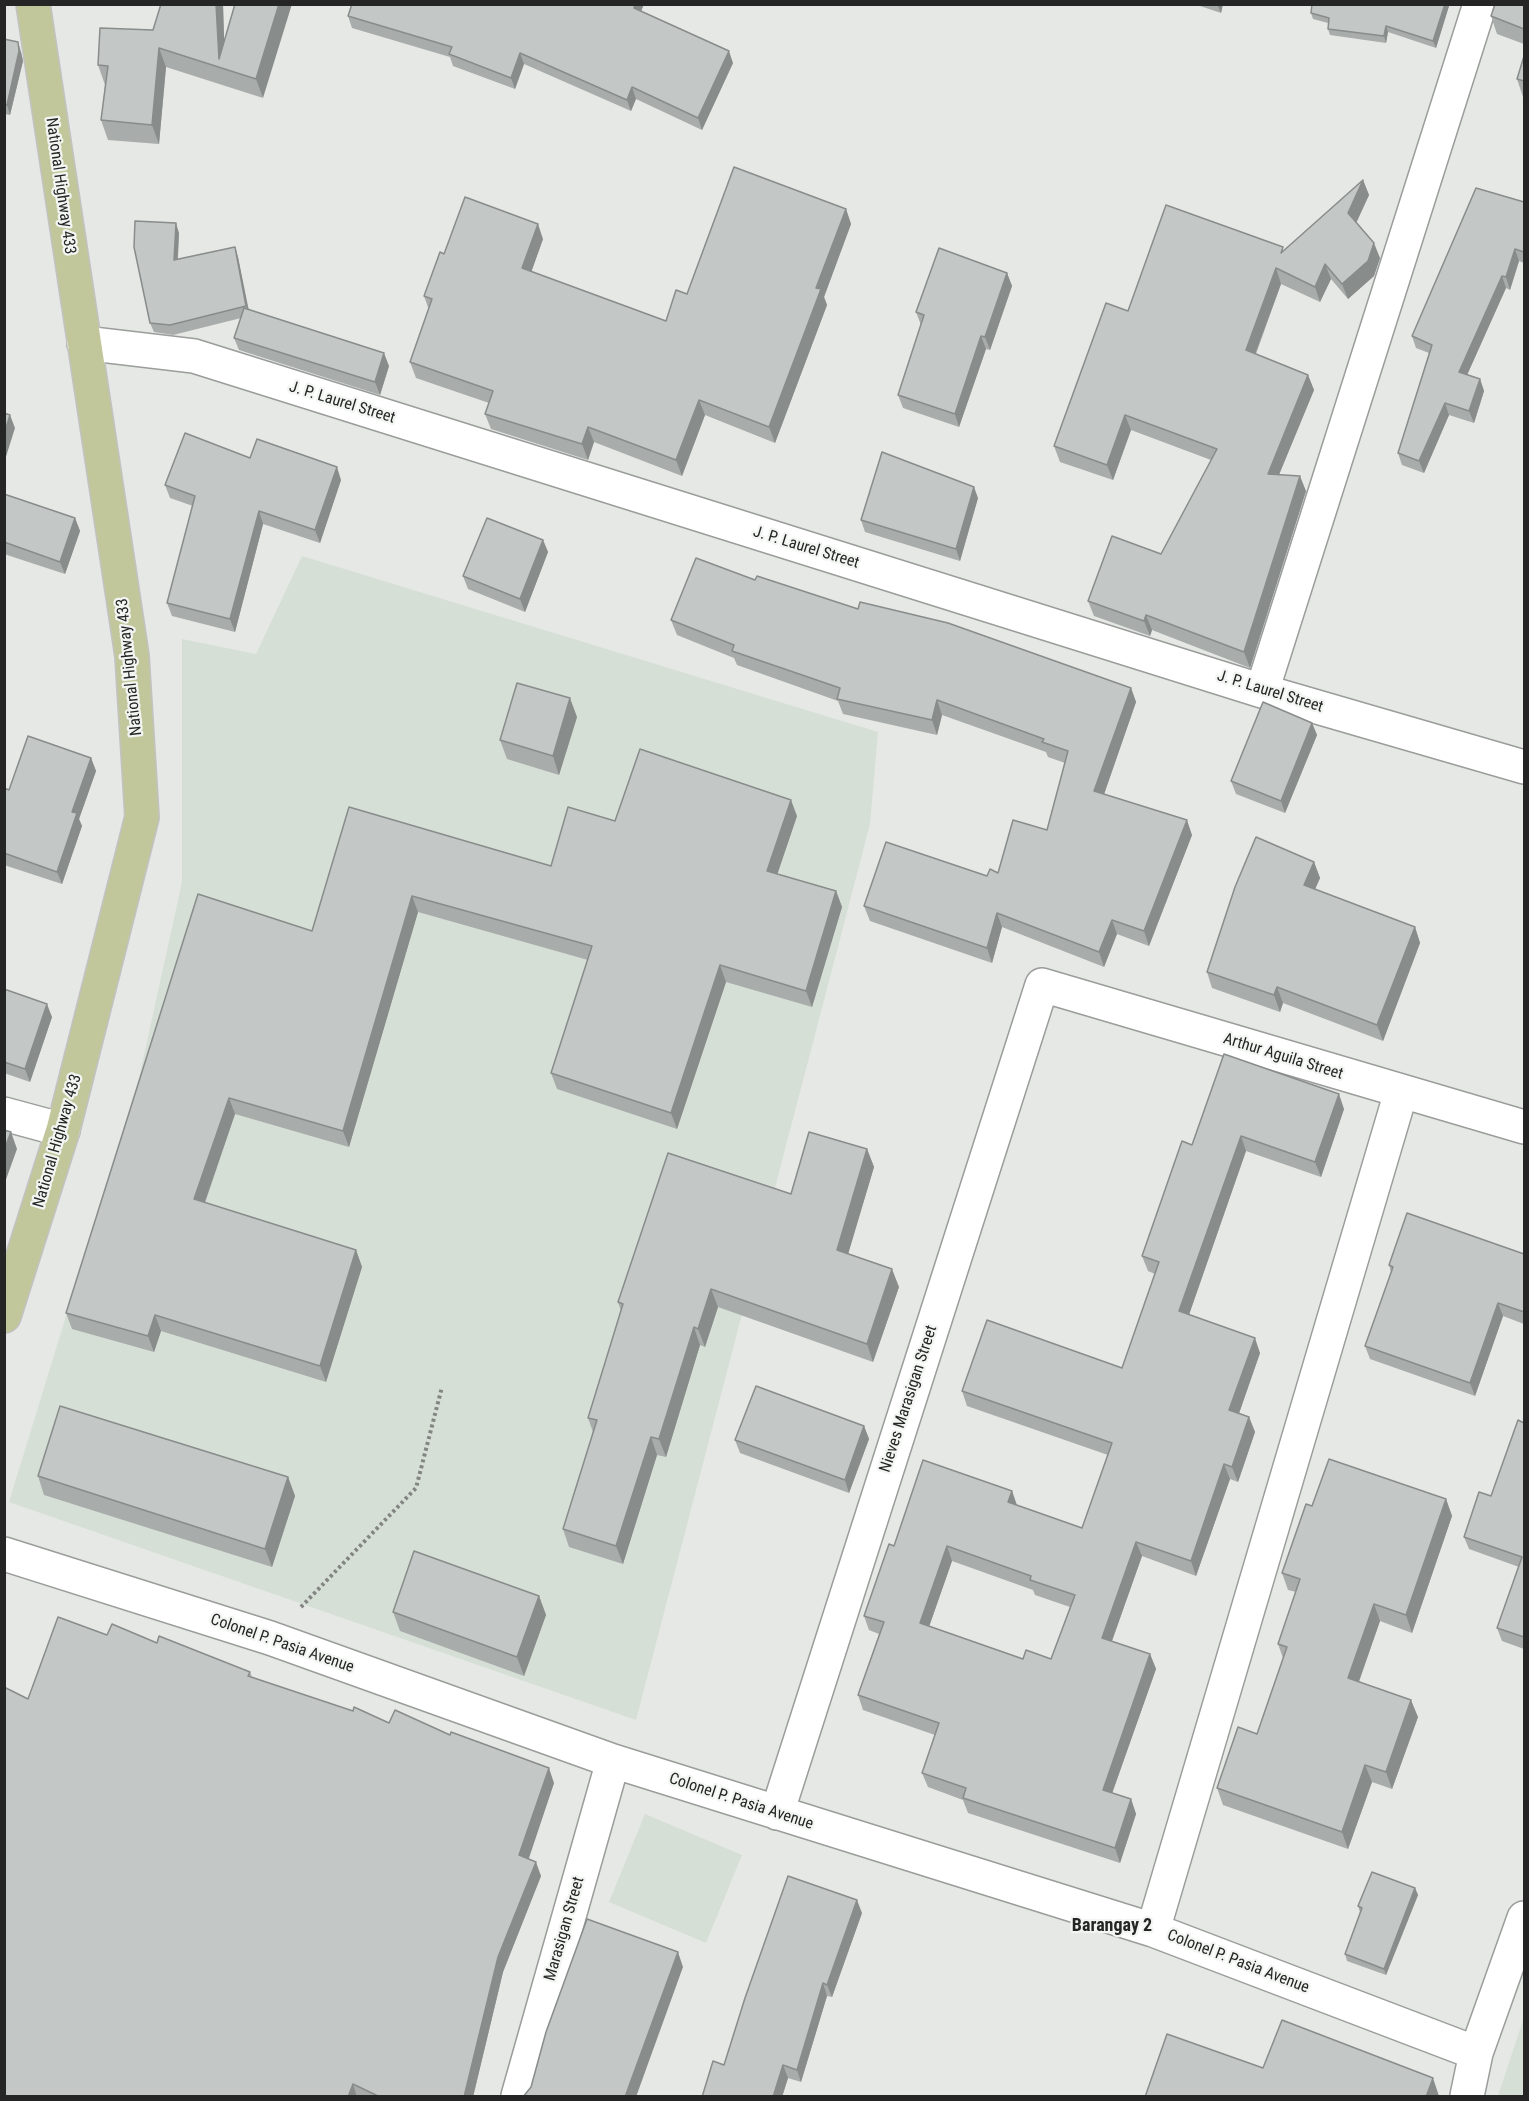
<!DOCTYPE html>
<style>
body{margin:0}
#map{position:relative;width:1529px;height:2101px;overflow:hidden;background:#e5e8e5;font-family:"Roboto Condensed",sans-serif}
canvas{display:block}
.frame{position:absolute;inset:0;border:6px solid #242524;pointer-events:none}
</style>
<div id="map">
<canvas width="1529" height="2101"></canvas>
<div class="frame"></div>
</div>
<script>
const ctx = document.querySelector('canvas').getContext('2d');
ctx.lineJoin = 'round';
function fillPath(path, color) {
  ctx.fillStyle = color;
  ctx.fill(path, 'evenodd');
}
function shape(rows) {
  const path = new Path2D();
  for (const r of rows) {
    path.moveTo(r[0], r[1]);
    for (let i = 2; i < r.length; i += 2) path.lineTo(r[i], r[i + 1]);
  }
  return path;
}
function stroke(path, color, width, dash) {
  ctx.strokeStyle = color;
  ctx.lineWidth = width;
  ctx.lineCap = dash ? 'butt' : 'round';
  ctx.setLineDash(dash || []);
  ctx.stroke(path);
}
function drawText(font, color, halo, rows, align = 'center') {
  ctx.font = font + ' "Roboto Condensed",sans-serif';
  ctx.lineWidth = 4.5;
  ctx.setLineDash([]);
  ctx.textBaseline = 'middle';
  ctx.strokeStyle = halo;
  ctx.fillStyle = color;
  for (const [text, x, y, turn = 0] of rows) {
    ctx.save();
    ctx.translate(x, y);
    ctx.rotate((+turn || 0) * Math.PI / 180);
    ctx.textAlign = isNaN(turn) ? turn : align;
    if (halo) ctx.strokeText(text, 0, 0);
    ctx.fillText(text, 0, 0);
    ctx.restore();
  }
}
fillPath(shape([
 [302,556,878,732,870,824,636,1720,9,1502,139,1078,182,882,182,639,256,654],
 [645,1814,742,1855,706,1943,609,1902],
 [1524,2017,1524,2096,1498,2096]
]), '#d6dfd6');
const minor = shape([
 [84,343,194,356,1262,691,1524,767],
 [1262,691,1480,4],
 [4,1114,63,1130],
 [4,1554,270,1638,613,1761,1153,1930,1476,2053],
 [777,1813,1042,985,1524,1127],
 [1153,1930,1401,1092],
 [518,2096,613,1761],
 [1467,2096,1476,2053,1524,1918]
]);
const primary = shape([
 [4,1316,63,1130,142,817,132,656,33,4]
]);
stroke(minor, '#9a9d9a', 36);
stroke(primary, '#c2c2c2', 36);
stroke(shape([
 [301,1607,416,1488,442,1387]
]), '#838583', 4, [3, 3]);
stroke(minor, '#fff', 33);
stroke(primary, '#c2c79b', 33);
fillPath(shape([
 [161,4,223,4,224,41,236,4,263,98,166,67,159,144,108,140,101,120,105,85,98,65,153,30],
 [352,4,644,4,641,11,733,63,702,130,636,99,631,111,524,64,515,89,453,66,450,57,352,28,348,16],
 [1194,4,1223,4,1221,13],
 [1524,4,1524,44,1497,34,1491,16],
 [1449,6,1436,48,1388,32,1386,43,1330,35,1328,29,1328,23,1313,19,1311,13],
 [4,39,21,52,23,61,10,115,4,114],
 [1524,56,1524,97,1523,97,1517,79],
 [1363,180,1369,195,1356,222,1380,258,1374,276,1348,299,1331,279,1320,302,1281,284,1256,354,1308,375,1314,390,1279,475,1306,491,1250,668,1152,630,1150,636,1094,616,1088,601,1161,554,1211,460,1131,430,1113,480,1060,462,1054,446,1128,311,1284,250],
 [1524,202,1524,263,1519,261,1510,290,1506,288,1467,375,1480,379,1484,391,1474,423,1449,415,1424,473,1402,465,1398,453,1429,353,1416,348,1412,336],
 [846,209,851,224,824,297,827,305,775,443,705,415,682,476,594,442,588,460,491,429,485,414,489,403,416,378,410,362,429,310,424,296,444,254,543,239,531,272,666,321,687,294],
 [179,233,178,259,235,247,238,257,248,310,389,366,380,395,239,350,234,338,241,318,173,335,154,332,150,323],
 [1007,273,1012,286,990,350,986,349,959,427,903,408,898,395,921,325,916,312],
 [250,458,341,480,320,543,263,524,235,632,172,616,167,603,193,506,170,498,165,485],
 [4,494,75,518,80,531,65,574,4,554],
 [978,498,960,561,865,532,861,520],
 [543,540,548,552,525,612,468,589,463,576],
 [755,580,1131,688,1136,702,1104,794,1192,835,1149,946,1117,934,1104,967,1002,927,992,963,870,921,864,906,998,873,1047,830,1065,763,1048,757,1046,752,942,715,937,735,843,714,838,701,737,665,734,658,677,635,671,620],
 [577,717,559,775,507,759,500,740],
 [1312,723,1317,735,1285,813,1236,794,1231,781],
 [91,758,96,771,79,819,82,826,62,884,4,865,4,788,9,790],
 [349,807,551,866,615,821,797,816,777,874,836,891,842,907,812,1007,726,982,677,1129,557,1089,551,1073,588,960,418,912,349,1147,235,1114,205,1203,356,1250,362,1267,326,1382,161,1331,154,1352,72,1329,66,1313,312,931],
 [1314,862,1320,878,1315,889,1415,927,1420,943,1383,1041,1283,1003,1280,1012,1212,988,1207,972],
 [4,989,52,1017,30,1082,4,1073],
 [1344,1109,1321,1177,1246,1151,1189,1315,1260,1353,1239,1413,1249,1417,1255,1432,1238,1482,1230,1479,1196,1576,1142,1556,1112,1641,1150,1654,1156,1669,1112,1793,1131,1799,1136,1814,1120,1863,968,1813,963,1800,928,1787,922,1773,935,1735,863,1710,858,1695,879,1634,869,1630,864,1616,894,1546,1012,1491,1017,1505,1082,1528,1108,1455,967,1406,962,1391,1122,1368,1155,1274,1148,1271,1142,1256,1192,1145],
 [952,1561,1033,1590,1035,1595,1070,1607,1051,1659,1023,1659,929,1627],
 [867,1149,874,1167,848,1253,899,1287,873,1362,718,1307,705,1347,700,1345,666,1457,657,1455,623,1564,569,1547,563,1529,593,1432,588,1418,621,1311,618,1302,791,1194],
 [1524,1254,1524,1324,1503,1316,1475,1396,1370,1359,1365,1346,1391,1272,1389,1265],
 [1524,1423,1524,1649,1502,1641,1497,1628,1519,1567,1469,1549,1464,1537,1491,1496],
 [864,1426,869,1439,849,1493,740,1453,735,1440],
 [38,1476,288,1477,295,1496,272,1567,44,1495],
 [1446,1499,1452,1516,1412,1633,1380,1621,1359,1682,1418,1717,1392,1789,1372,1782,1348,1849,1223,1805,1217,1788,1257,1734,1283,1658,1278,1644,1296,1592,1288,1590,1282,1573],
 [539,1596,546,1615,524,1676,400,1631,393,1612],
 [107,1635,157,1643,250,1672,252,1677,389,1723,554,1783,528,1859,541,1876,503,1972,473,2097,4,2097,28,1699],
 [1415,1888,1418,1895,1386,1975,1347,1961,1345,1954,1360,1912,1358,1906],
 [862,1913,832,1997,827,1996,801,2082,788,2078,782,2097,702,2097,724,2065]
]), '#a8acab');
fillPath(shape([
 [216,4,223,4,225,69,219,59],
 [279,4,292,4,263,98,256,79],
 [635,4,644,4,638,19,634,8],
 [1217,4,1223,4,1221,13],
 [1445,4,1448,4,1449,6,1436,48,1433,41],
 [1386,26,1388,32,1386,43,1384,36],
 [18,42,21,52,23,61,10,115,7,105],
 [159,48,166,67,159,144,152,125],
 [729,51,733,63,702,130,698,118],
 [520,53,524,64,515,89,511,78],
 [632,87,636,99,631,111,627,100],
 [1363,180,1369,195,1354,228,1348,213],
 [846,209,851,224,824,297,827,305,775,443,769,427,816,288],
 [176,223,179,233,177,269,174,260],
 [538,224,543,239,527,284,522,268],
 [1374,243,1380,258,1374,276,1348,299,1342,284],
 [235,247,238,257,250,316,246,306],
 [1515,249,1519,261,1510,290,1506,277],
 [1325,264,1331,279,1320,302,1315,287],
 [1276,268,1281,284,1251,365,1246,350],
 [1007,273,1012,286,990,350,985,337],
 [1502,276,1506,288,1463,384,1459,372],
 [981,336,986,349,959,427,955,414],
 [384,353,389,366,380,395,375,382],
 [1308,375,1314,390,1273,489,1268,474],
 [1480,379,1484,391,1474,423,1469,411],
 [699,400,705,415,682,476,676,460],
 [1445,403,1449,415,1424,473,1419,461],
 [10,415,15,428,4,463,4,434],
 [1125,415,1131,430,1113,480,1107,465],
 [588,427,594,442,588,460,582,444],
 [337,467,341,480,320,543,315,530],
 [1300,476,1306,491,1250,668,1244,652],
 [974,487,978,498,960,561,956,549],
 [259,511,263,524,235,632,230,619],
 [75,518,80,531,65,574,60,562],
 [543,540,548,552,525,612,520,599],
 [1146,615,1152,630,1150,636,1144,621],
 [1131,688,1136,702,1100,806,1094,791],
 [570,698,577,717,559,775,553,756],
 [937,700,942,715,937,735,932,720],
 [1312,723,1317,735,1285,813,1281,801],
 [91,758,96,771,79,819,82,826,62,884,57,872,72,812],
 [791,800,797,816,773,887,767,871],
 [1187,820,1192,835,1149,946,1144,931],
 [1314,862,1320,878,1310,901,1304,885],
 [836,891,842,907,812,1007,806,991],
 [412,896,418,912,349,1147,343,1131],
 [997,913,1002,927,992,963,987,948],
 [1112,920,1117,934,1104,967,1099,952],
 [1415,927,1420,943,1383,1041,1377,1025],
 [720,965,726,982,677,1129,671,1113],
 [1277,987,1283,1003,1280,1012,1274,995],
 [47,1004,52,1017,30,1082,25,1069],
 [1339,1094,1344,1109,1321,1177,1315,1162],
 [229,1098,235,1114,200,1216,194,1199],
 [11,1132,17,1149,4,1185,4,1150],
 [1241,1136,1246,1151,1185,1326,1179,1311],
 [867,1149,874,1167,844,1268,837,1250],
 [356,1250,362,1267,326,1382,320,1366],
 [892,1269,899,1287,873,1362,867,1344],
 [711,1289,718,1307,705,1347,698,1329],
 [1498,1303,1503,1316,1475,1396,1470,1383],
 [155,1315,161,1331,154,1352,148,1336],
 [694,1327,700,1345,666,1457,659,1439],
 [1255,1338,1260,1353,1235,1425,1229,1410],
 [1249,1417,1255,1432,1238,1482,1232,1467],
 [864,1426,869,1439,849,1493,845,1480],
 [651,1437,657,1455,623,1564,616,1546],
 [1224,1464,1230,1479,1196,1576,1191,1561],
 [288,1477,295,1496,272,1567,265,1549],
 [1012,1491,1017,1506,1008,1502],
 [1446,1499,1452,1516,1412,1633,1406,1615],
 [1136,1542,1142,1556,1108,1652,1102,1638],
 [947,1546,952,1561,925,1638,920,1623],
 [539,1596,546,1615,524,1676,517,1657],
 [1374,1604,1380,1621,1354,1695,1348,1678],
 [1150,1654,1156,1669,1108,1805,1103,1790],
 [1411,1700,1418,1717,1392,1789,1386,1772],
 [1365,1765,1372,1782,1348,1849,1342,1832],
 [549,1768,554,1783,525,1870,519,1855],
 [1131,1799,1136,1814,1120,1863,1115,1848],
 [536,1862,541,1876,503,1972,473,2097,464,2097,498,1957],
 [1415,1888,1418,1895,1386,1975,1384,1969],
 [857,1900,862,1913,832,1997,827,1985],
 [678,1952,683,1967,636,2097,625,2097],
 [823,1983,827,1996,801,2082,797,2070],
 [783,2065,788,2078,782,2097,773,2097],
 [1433,2078,1439,2096,1426,2097],
 [353,2084,357,2097,348,2097]
]), '#888c8b');
const building = shape([
 [161,4,216,4,219,59,235,4,279,4,256,79,159,48,152,125,101,120,108,66,98,65,100,28,153,30,161,4],
 [352,4,635,4,634,8,729,51,698,118,632,87,627,100,520,53,511,78,449,54,452,47,348,16,352,4],
 [1312,4,1445,4,1433,41,1386,26,1384,36,1328,29,1329,18,1311,13,1312,4],
 [1495,4,1524,4,1524,29,1491,16,1495,4],
 [4,39,18,42,19,51,7,105,4,104,4,39],
 [1524,56,1524,81,1517,79,1524,56],
 [734,167,846,209,816,288,821,289,769,427,699,400,676,460,588,427,582,444,485,414,493,391,410,362,432,299,424,296,440,252,444,254,465,197,538,224,522,268,666,321,676,290,687,294,734,167],
 [1363,180,1348,213,1374,243,1368,261,1342,284,1325,264,1315,287,1276,268,1246,350,1308,375,1268,474,1300,476,1244,652,1146,615,1144,621,1088,601,1112,536,1161,554,1217,449,1125,415,1107,465,1054,446,1106,303,1128,311,1166,205,1283,247,1281,253,1363,180],
 [1476,188,1524,202,1524,252,1515,249,1506,277,1502,276,1459,372,1480,379,1469,411,1445,403,1419,461,1398,453,1432,345,1412,336,1476,188],
 [135,221,176,223,174,260,235,247,246,306,170,325,150,323,134,247,135,221],
 [939,248,1007,273,985,337,981,336,955,414,898,395,924,315,916,312,939,248],
 [244,308,384,353,375,382,234,338,244,308],
 [4,413,10,415,4,434,4,413],
 [185,433,250,458,257,439,337,467,315,530,259,511,230,619,167,603,195,496,165,485,185,433],
 [882,452,974,487,956,549,861,520,882,452],
 [4,494,75,518,60,562,4,542,4,494],
 [487,518,543,540,520,599,463,576,487,518],
 [696,558,755,580,757,576,858,609,860,602,948,623,1131,688,1094,791,1187,820,1144,931,1112,920,1099,952,997,913,987,948,864,906,886,842,987,876,990,869,998,873,1013,820,1047,830,1068,751,1042,742,1044,739,937,700,932,720,837,699,840,688,732,651,734,645,671,620,696,558],
 [517,683,570,698,553,756,500,740,517,683],
 [1263,702,1312,723,1281,801,1231,781,1263,702],
 [28,736,91,758,72,812,77,813,57,872,4,853,4,788,9,790,28,736],
 [640,749,791,800,767,871,836,891,806,991,720,965,671,1113,551,1073,592,946,412,896,343,1131,229,1098,194,1199,356,1250,320,1366,155,1315,148,1336,66,1313,198,894,312,931,349,807,551,866,568,807,615,821,640,749],
 [1256,837,1314,862,1304,885,1415,927,1377,1025,1277,987,1274,995,1207,972,1235,887,1256,837],
 [4,989,47,1004,25,1069,4,1062,4,989],
 [1224,1054,1339,1094,1315,1162,1241,1136,1179,1311,1255,1338,1229,1410,1249,1417,1232,1467,1224,1464,1191,1561,1136,1542,1102,1638,1150,1654,1103,1790,1131,1799,1115,1848,963,1798,966,1788,922,1773,939,1723,858,1695,884,1622,864,1616,889,1544,894,1546,923,1460,1012,1491,1008,1502,1082,1528,1112,1443,962,1391,987,1320,1122,1368,1159,1262,1142,1256,1182,1141,1192,1145,1224,1054],
 [947,1546,1031,1576,1030,1580,1075,1595,1051,1659,1026,1650,1023,1659,920,1623,947,1546],
 [4,1130,11,1132,4,1150,4,1130],
 [809,1132,867,1149,837,1250,892,1269,867,1344,711,1289,698,1329,694,1327,659,1439,651,1437,616,1546,563,1529,597,1420,588,1418,623,1304,618,1302,668,1153,791,1194,809,1132],
 [1407,1213,1524,1254,1524,1312,1498,1303,1470,1383,1365,1346,1393,1267,1389,1265,1407,1213],
 [756,1386,864,1426,845,1480,735,1440,756,1386],
 [60,1406,288,1477,265,1549,38,1476,60,1406],
 [1518,1420,1524,1423,1524,1637,1497,1628,1522,1557,1464,1537,1479,1492,1491,1496,1518,1420],
 [1329,1459,1446,1499,1406,1615,1374,1604,1348,1678,1411,1700,1386,1772,1365,1765,1342,1832,1217,1788,1238,1727,1257,1734,1287,1647,1278,1644,1300,1579,1282,1573,1306,1504,1312,1506,1329,1459],
 [414,1551,539,1596,517,1657,393,1612,414,1551],
 [58,1617,107,1635,112,1624,157,1643,159,1636,250,1672,248,1676,353,1711,354,1707,389,1723,395,1710,450,1735,451,1732,549,1768,519,1855,536,1862,498,1957,464,2097,380,2097,353,2084,348,2097,4,2097,4,1687,28,1699,58,1617],
 [1372,1872,1415,1888,1384,1969,1345,1954,1362,1908,1358,1906,1372,1872],
 [788,1876,857,1900,827,1985,823,1983,797,2070,783,2065,773,2097,702,2097,713,2061,724,2065,745,1998,788,1876],
 [587,1919,678,1952,625,2097,523,2097,531,2087,546,2032,587,1919],
 [1282,2020,1433,2078,1426,2097,1145,2097,1167,2034,1263,2068,1282,2020]
]);
fillPath(building, '#c3c8c7');
stroke(building, '#888c8b', 1.5);
drawText('16px', '#242524', '#f2f5f2', [
 ["National Highway 433",60,186,82],
 ["J. P. Laurel Street",342,403,17],
 ["J. P. Laurel Street",806,548,17],
 ["National Highway 433",130,667,-96],
 ["J. P. Laurel Street",1270,692,17],
 ["Arthur Aguila Street",1283,1057,17],
 ["National Highway 433",58,1141,-74],
 ["Nieves Marasigan Street",909,1399,-72],
 ["Colonel P. Pasia Avenue",282,1644,19],
 ["Colonel P. Pasia Avenue",741,1802,18],
 ["Marasigan Street",565,1929,-74],
 ["Colonel P. Pasia Avenue",1238,1962,21]
]);
drawText('bold 18px', '#242524', '#f2f5f2', [
 ["Barangay 2",1112,1926]
]);
</script>
